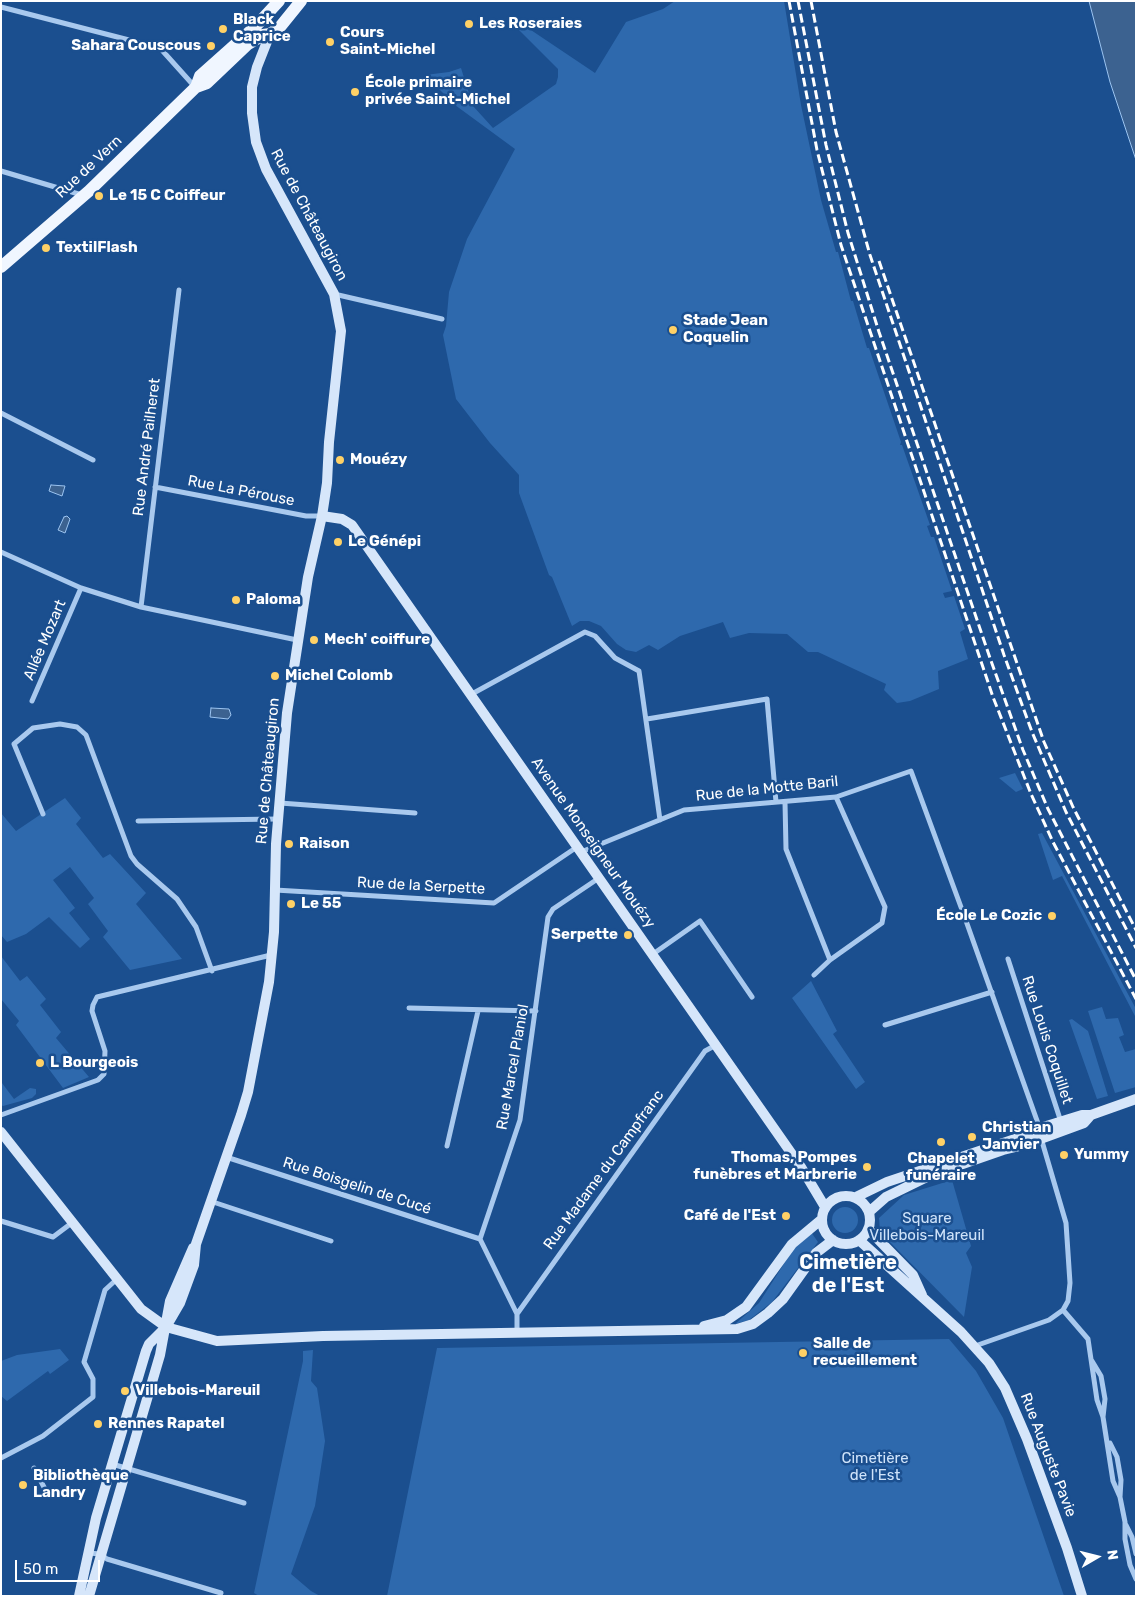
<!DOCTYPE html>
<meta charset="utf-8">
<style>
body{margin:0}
#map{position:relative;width:1137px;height:1597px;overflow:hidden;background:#1b4f8f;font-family:Rubik,sans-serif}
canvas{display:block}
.frame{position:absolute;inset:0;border:2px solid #fff;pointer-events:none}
.north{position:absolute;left:1072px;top:1532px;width:50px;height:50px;-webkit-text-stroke:4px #1b4f8f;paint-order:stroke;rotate:82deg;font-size:14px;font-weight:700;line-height:20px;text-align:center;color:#fff}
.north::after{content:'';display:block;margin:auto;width:18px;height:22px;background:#fff;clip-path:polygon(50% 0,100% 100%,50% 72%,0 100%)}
.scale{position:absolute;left:15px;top:1560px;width:85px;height:22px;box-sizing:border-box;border:2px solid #fff;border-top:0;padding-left:6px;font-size:15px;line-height:18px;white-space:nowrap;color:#fff;-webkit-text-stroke:4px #1b4f8f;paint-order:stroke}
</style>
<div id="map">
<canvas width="1137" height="1597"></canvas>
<div class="frame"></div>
<div class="north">N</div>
<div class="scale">50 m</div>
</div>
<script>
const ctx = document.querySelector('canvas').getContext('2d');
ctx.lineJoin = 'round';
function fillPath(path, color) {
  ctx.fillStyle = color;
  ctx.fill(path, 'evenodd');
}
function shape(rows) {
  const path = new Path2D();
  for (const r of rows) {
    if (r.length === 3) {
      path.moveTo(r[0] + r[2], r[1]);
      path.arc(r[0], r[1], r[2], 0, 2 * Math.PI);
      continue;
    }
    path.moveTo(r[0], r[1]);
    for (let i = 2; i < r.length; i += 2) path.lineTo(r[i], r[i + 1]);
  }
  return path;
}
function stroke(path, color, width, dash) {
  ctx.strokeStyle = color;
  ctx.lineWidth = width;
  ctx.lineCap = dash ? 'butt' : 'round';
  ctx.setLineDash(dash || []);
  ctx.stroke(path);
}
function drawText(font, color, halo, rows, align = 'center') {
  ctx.font = font + ' Rubik,sans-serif';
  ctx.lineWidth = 5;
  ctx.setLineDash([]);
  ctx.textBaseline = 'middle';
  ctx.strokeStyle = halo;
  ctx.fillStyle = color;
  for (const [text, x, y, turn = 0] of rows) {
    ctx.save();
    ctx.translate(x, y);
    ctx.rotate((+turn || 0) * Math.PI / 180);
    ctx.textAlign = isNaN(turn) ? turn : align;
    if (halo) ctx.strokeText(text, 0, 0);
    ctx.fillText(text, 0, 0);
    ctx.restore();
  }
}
fillPath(shape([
 [675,1,784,1,801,105,821,200,836,252,838,252,851,301,853,301,867,348,869,348,901,442,900,445,902,445,930,525,927,526,931,537,934,537,952,591,943,593,945,598,954,596,965,629,960,632,968,659,938,671,939,689,910,701,897,703,884,690,886,684,818,652,808,652,787,634,749,633,730,638,723,622,680,636,658,650,649,645,636,652,626,650,617,644,601,626,589,621,580,621,572,626,552,577,549,575,519,493,519,475,490,443,456,399,443,335,446,326,449,292,467,239,515,149,455,105,425,75,449,72,461,68,473,106,493,128,556,84,558,77,558,69,510,21,513,18,595,73,626,22,663,9],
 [1015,773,1023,789,1016,792,999,778],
 [65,798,81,818,76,824,103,858,110,854,146,893,136,904,182,959,130,970,103,937,108,931,88,904,94,898,70,867,53,880,75,908,69,913,90,939,80,948,49,917,26,934,7,942,1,935,1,813,16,831],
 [1042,833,1136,1009,1136,1018,1062,876,1053,880,1038,834],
 [1,956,20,981,27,976,46,999,40,1005,61,1032,56,1038,89,1077,63,1088,16,1025,19,1021,1,999],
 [811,981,837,1031,833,1034,865,1082,856,1089,792,998],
 [1102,1007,1106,1019,1118,1018,1124,1035,1119,1037,1125,1052,1136,1049,1136,1087,1115,1093,1088,1011],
 [1072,1019,1088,1031,1108,1096,1097,1099,1069,1020],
 [2,1083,14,1099,30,1088,36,1089,36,1094,32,1098,3,1106,1,1105],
 [952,1180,971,1246,966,1253,972,1267,964,1317,880,1232,879,1218,904,1195],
 [845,1220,13],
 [811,1232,818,1242,772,1302,749,1320,735,1324,759,1303,794,1248],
 [949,1339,976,1371,1003,1418,1064,1596,387,1596,437,1348],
 [60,1349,69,1360,50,1374,48,1371,7,1401,1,1396,1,1361,17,1355],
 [313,1350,311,1381,317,1388,325,1441,315,1506,291,1574,311,1591,320,1596,259,1596,254,1593,303,1361,303,1351]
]), '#2e69ad');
const water = shape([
 [1089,1,1136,1,1136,160,1110,82,1089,1],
 [51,485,65,486,62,496,49,491,51,485],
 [64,517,67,516,70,519,65,533,58,530,64,517],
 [211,708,229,709,231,715,228,719,210,717,211,708]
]);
fillPath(water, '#3c6290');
stroke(water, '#9cc4f0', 1);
stroke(shape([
 [1,7,160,48,195,87],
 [1,171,82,195],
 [334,294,442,319],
 [1,413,93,460],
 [155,487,306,516,321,516],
 [1,552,81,588,141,607,297,640],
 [141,607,179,290],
 [470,695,585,632,595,636,615,658,639,671,660,820],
 [32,701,81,588],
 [647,719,767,699,776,802],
 [785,802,786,849,830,960],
 [280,803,415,813],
 [43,814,14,744,33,728,60,724,77,727,86,735,131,856,137,864,177,899,196,927,212,971],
 [138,821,278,819],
 [581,852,684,810,836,797,911,771,965,918,1040,1129],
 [275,890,494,903,577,847],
 [653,954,700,921,752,997],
 [1008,959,1061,1122],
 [814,975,830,960,882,923,885,907,836,797],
 [409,1008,536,1011],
 [885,1025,992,992],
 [1,1115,98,1080,104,1074,105,1051,92,1011,93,1005,97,997,271,955],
 [447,1146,478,1011],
 [226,1157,480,1239],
 [210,1201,331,1241],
 [1,1221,53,1237,73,1222],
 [1063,1310,1088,1339,1097,1400,1103,1417,1113,1481,1120,1497,1125,1522,1125,1539,1130,1565,1136,1579],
 [517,1314,705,1051,716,1045],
 [517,1332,517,1314,480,1239,520,1120,548,917,553,909,599,878],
 [975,1346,1049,1320,1063,1310,1068,1301,1070,1283,1066,1223,1041,1138],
 [1092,1361,1101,1376,1105,1399,1103,1417],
 [1110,1443,1117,1457,1121,1480,1120,1497],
 [1,1458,43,1436,93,1397,93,1379,84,1362,105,1290,117,1279],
 [112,1464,244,1503],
 [34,1468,46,1491,53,1490],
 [1126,1525,1132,1537,1136,1554],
 [89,1553,100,1554,107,1559,221,1593]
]), '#a9c9ee', 5);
stroke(shape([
 [322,516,342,519,352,525,801,1167,825,1207],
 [1,1132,141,1309,166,1327,217,1341,323,1336,737,1329,753,1324,768,1313,783,1299,816,1253,833,1240],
 [846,1220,24],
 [856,1197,887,1182,1021,1137,1040,1128,1082,1115,1091,1115,1136,1099],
 [869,1212,886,1197,931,1175,1003,1150,1024,1145,1084,1123,1091,1115],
 [868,1229,913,1275,922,1295],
 [859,1240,961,1332,989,1363,1005,1388,1027,1439,1067,1548,1082,1596],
 [704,1326,727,1320,746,1307,792,1244,822,1219],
 [79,1596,96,1518,146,1351,149,1344,166,1327,180,1303,194,1265,196,1244,241,1115,248,1092,269,982,274,932,276,844,287,713,308,577,322,516,327,483,329,442,341,331,334,294,266,169,256,142,252,113,252,87,257,67,270,34],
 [89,1596,160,1355,170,1301,193,1248]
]), '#d6e6fa', 10);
stroke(shape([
 [196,87,200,76,255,27,279,1],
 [1,267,89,191,196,87,207,83,248,44,263,35,270,34,280,27,301,1]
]), '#f0f6ff', 12);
stroke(shape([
 [789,1,817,150,841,245,993,697,1031,794,1053,842,1136,999],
 [798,1,826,145,848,233,879,332,990,658,1023,750,1048,809,1136,980],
 [811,1,836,132,870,255,1004,655,1032,732,1066,812,1136,948],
 [879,261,1044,742,1073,807,1136,930]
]), '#fff', 3, [9, 4]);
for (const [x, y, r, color] of [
 [469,24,5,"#ffd166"],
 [223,29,5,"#ffd166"],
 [330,42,5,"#ffd166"],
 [211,46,5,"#ffd166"],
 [355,92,5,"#ffd166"],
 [99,196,5,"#ffd166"],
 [46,248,5,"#ffd166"],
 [673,330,5,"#ffd166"],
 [340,460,5,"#ffd166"],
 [338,542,5,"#ffd166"],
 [236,600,5,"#ffd166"],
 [314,640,5,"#ffd166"],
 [275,676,5,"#ffd166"],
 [289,844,5,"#ffd166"],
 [291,904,5,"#ffd166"],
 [1052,916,5,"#ffd166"],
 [628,935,5,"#ffd166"],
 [40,1063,5,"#ffd166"],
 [972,1137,5,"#ffd166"],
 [941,1142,5,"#ffd166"],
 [1064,1155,5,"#ffd166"],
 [867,1167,5,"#ffd166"],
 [786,1216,5,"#ffd166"],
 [803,1353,5,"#ffd166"],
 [125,1391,5,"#ffd166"],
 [98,1424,5,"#ffd166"],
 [23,1485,5,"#ffd166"]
]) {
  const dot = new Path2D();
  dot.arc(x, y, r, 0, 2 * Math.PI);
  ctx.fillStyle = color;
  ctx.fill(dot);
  stroke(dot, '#1b4f8f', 2);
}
drawText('bold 15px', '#fff', '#1b4f8f', [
 ["Black",233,20],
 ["Caprice",233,37],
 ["Les Roseraies",479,24],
 ["Cours",340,33],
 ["Saint-Michel",340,50],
 ["Sahara Couscous",201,46,"right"],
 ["École primaire",365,83],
 ["privée Saint-Michel",365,100],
 ["Le 15 C Coiffeur",109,196],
 ["TextilFlash",56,248],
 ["Stade Jean",683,321],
 ["Coquelin",683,338],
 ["Mouézy",350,460],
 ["Le Génépi",348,542],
 ["Paloma",246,600],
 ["Mech' coiffure",324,640],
 ["Michel Colomb",285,676],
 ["Raison",299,844],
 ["Le 55",301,904],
 ["École Le Cozic",1042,916,"right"],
 ["Serpette",618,935,"right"],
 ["L Bourgeois",50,1063],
 ["Christian",982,1128],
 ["Janvier",982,1145],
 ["Yummy",1074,1155],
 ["Thomas, Pompes",857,1158,"right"],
 ["funèbres et Marbrerie",857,1175,"right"],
 ["Chapelet",941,1159,"center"],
 ["funéraire",941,1176,"center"],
 ["Café de l'Est",776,1216,"right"],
 ["Salle de",813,1344],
 ["recueillement",813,1361],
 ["Villebois-Mareuil",135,1391],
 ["Rennes Rapatel",108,1424],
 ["Bibliothèque",33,1476],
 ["Landry",33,1493]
], 'left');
drawText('15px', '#fff', '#1b4f8f', [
 ["Rue de Vern",89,167,-43],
 ["Rue de Châteaugiron",309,215,62],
 ["Rue André Pailheret",147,447,-83],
 ["Rue La Pérouse",241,491,11],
 ["Allée Mozart",45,640,-67],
 ["Rue de Châteaugiron",268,771,-85],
 ["Rue de la Motte Baril",767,789,-6],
 ["Avenue Monseigneur Mouézy",593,843,55],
 ["Rue de la Serpette",421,886,3],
 ["Rue Louis Coquillet",1047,1040,72],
 ["Rue Marcel Planiol",513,1067,-80],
 ["Rue Madame du Campfranc",604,1170,-54],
 ["Rue Boisgelin de Cucé",357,1186,18],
 ["Rue Auguste Pavie",1048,1455,69]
]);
drawText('15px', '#cfe3fa', '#1b4f8f', [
 ["Square",927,1219],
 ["Villebois-Mareuil",927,1236],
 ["Cimetière",875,1459],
 ["de l'Est",875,1476]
]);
drawText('bold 20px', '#fff', '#1b4f8f', [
 ["Cimetière",848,1263],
 ["de l'Est",848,1286]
]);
</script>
